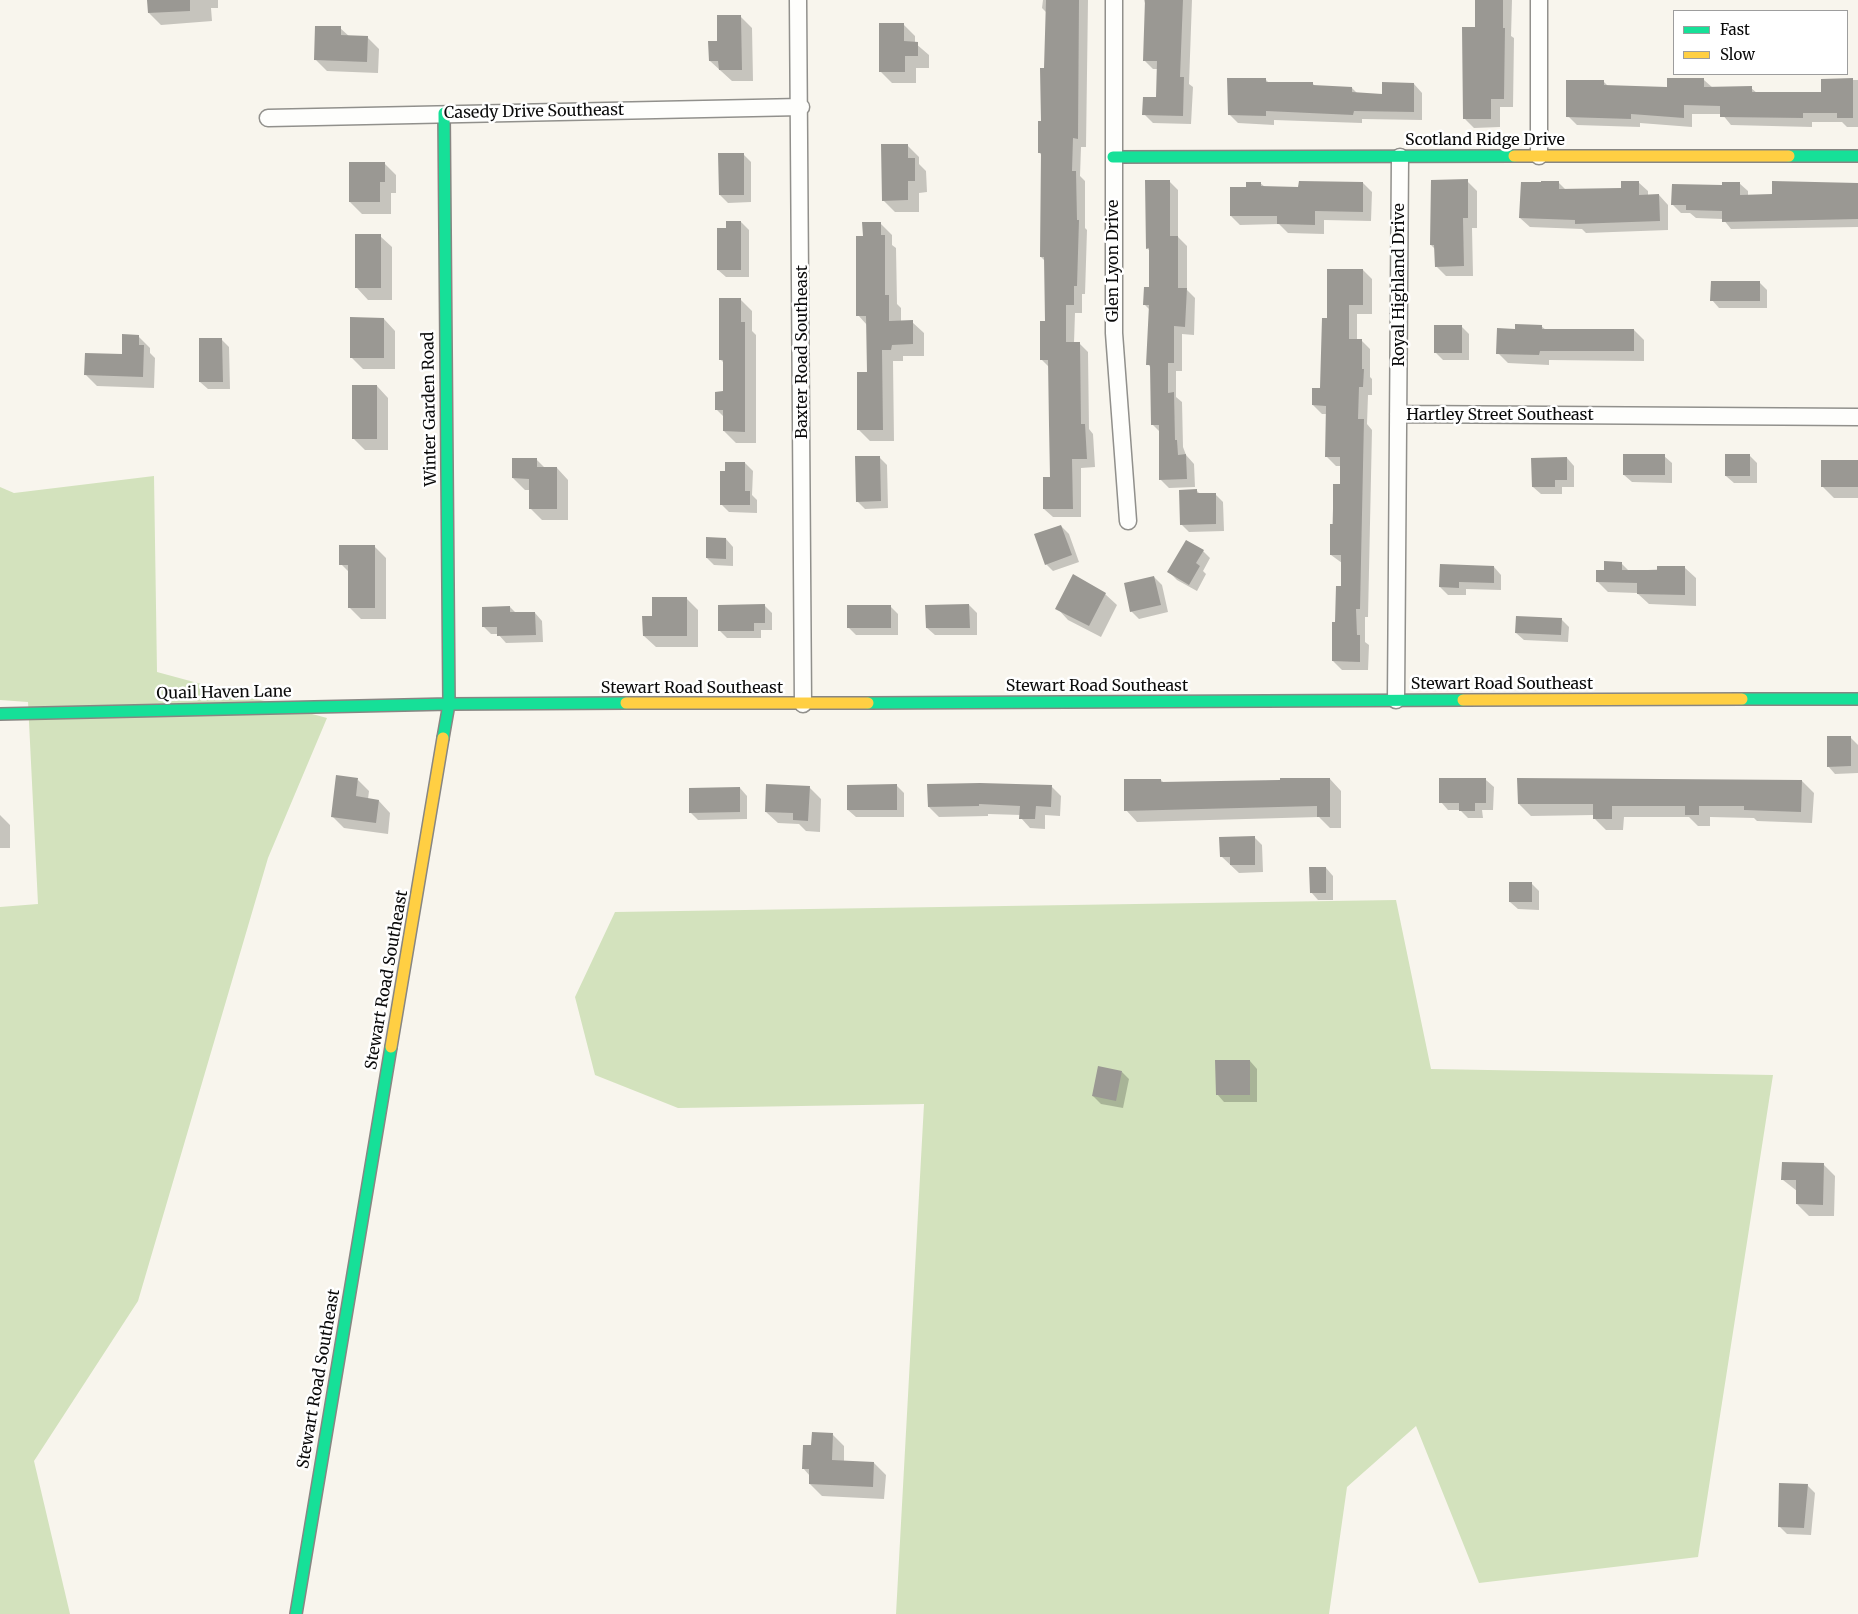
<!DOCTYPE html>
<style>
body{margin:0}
#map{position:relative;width:1858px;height:1614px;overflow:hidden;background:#f8f5ed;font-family:Merriweather,serif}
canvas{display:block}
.legend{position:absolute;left:1673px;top:10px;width:175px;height:65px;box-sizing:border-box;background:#fff;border:1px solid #9d9d9d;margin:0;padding:6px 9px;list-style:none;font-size:15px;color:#0a0a0a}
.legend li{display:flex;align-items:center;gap:10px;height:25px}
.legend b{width:25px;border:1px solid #9d9d9d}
</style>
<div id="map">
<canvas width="1858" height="1614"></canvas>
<ul class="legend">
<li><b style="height:6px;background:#16e098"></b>Fast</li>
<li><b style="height:6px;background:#ffcf43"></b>Slow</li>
</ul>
</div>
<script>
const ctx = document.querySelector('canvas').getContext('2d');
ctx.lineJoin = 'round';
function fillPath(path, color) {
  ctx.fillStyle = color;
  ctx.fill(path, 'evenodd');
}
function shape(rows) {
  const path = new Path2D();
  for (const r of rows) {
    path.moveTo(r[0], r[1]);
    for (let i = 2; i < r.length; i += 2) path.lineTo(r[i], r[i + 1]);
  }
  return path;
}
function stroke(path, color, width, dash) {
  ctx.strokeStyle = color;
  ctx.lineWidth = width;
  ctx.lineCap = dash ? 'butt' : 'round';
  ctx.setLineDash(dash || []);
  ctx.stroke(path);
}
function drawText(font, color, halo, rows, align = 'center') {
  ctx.font = font + ' Merriweather,serif';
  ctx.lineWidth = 5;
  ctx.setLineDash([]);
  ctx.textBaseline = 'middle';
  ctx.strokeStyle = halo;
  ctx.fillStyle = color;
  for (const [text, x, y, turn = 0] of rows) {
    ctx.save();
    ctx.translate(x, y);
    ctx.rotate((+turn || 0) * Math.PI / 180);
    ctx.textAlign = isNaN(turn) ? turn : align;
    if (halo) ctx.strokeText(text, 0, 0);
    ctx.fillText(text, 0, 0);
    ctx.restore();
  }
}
fillPath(shape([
 [154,476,157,672,327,718,268,858,138,1301,34,1461,70,1614,0,1614,0,907,38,904,28,702,0,700,0,487,14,493],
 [1396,900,1431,1069,1773,1075,1698,1557,1479,1583,1416,1426,1347,1487,1329,1614,896,1614,924,1104,678,1108,595,1075,575,997,615,912]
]), '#d3e2bd');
fillPath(shape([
 [149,0,218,0,218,8,211,8,212,21,161,25,149,13],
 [1043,0,1088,0,1086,147,1081,147,1080,176,1085,181,1085,228,1087,230,1085,294,1082,294,1082,313,1075,313,1074,343,1079,343,1088,352,1089,429,1093,434,1095,467,1081,468,1081,517,1053,517,1044,509,1051,478,1049,367,1041,359,1046,323,1046,262,1041,257,1042,156,1039,152,1046,69,1047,13,1042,8],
 [1144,0,1192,0,1189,84,1193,87,1191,124,1153,123,1144,114,1157,99,1158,69,1153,69,1144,60,1146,7],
 [1477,0,1512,0,1511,36,1514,38,1513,107,1500,107,1500,127,1474,128,1465,119,1463,28,1476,28],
 [740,16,752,28,753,81,732,81,710,61,719,43],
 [903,24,915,36,915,43,929,55,929,68,916,68,916,83,892,83,881,72],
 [340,28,350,37,367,37,379,49,378,73,327,71,315,59],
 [1265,79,1269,83,1312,83,1316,87,1352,88,1358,94,1383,95,1414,84,1422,93,1422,120,1362,119,1362,123,1274,120,1274,125,1238,123,1229,114],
 [1704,80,1713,88,1751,88,1757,93,1823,93,1823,80,1858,80,1858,127,1847,127,1842,122,1812,122,1812,127,1731,125,1722,114,1692,114,1692,127,1640,123,1640,127,1577,125,1568,116,1603,81,1608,86,1668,88],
 [907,145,919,157,919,164,926,171,927,192,919,193,919,212,895,212,883,200],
 [743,154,751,162,751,202,728,203,720,195],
 [384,163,396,175,396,193,391,193,391,214,362,214,350,202],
 [1169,181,1178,190,1178,237,1187,246,1187,290,1195,298,1194,335,1182,334,1182,371,1176,371,1176,397,1182,402,1183,447,1186,455,1194,464,1195,487,1169,488,1160,479,1160,432,1152,424,1151,368,1148,364,1150,310,1145,305,1150,288,1150,251,1147,248],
 [1467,181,1477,191,1477,228,1472,228,1473,276,1446,276,1436,266,1435,249,1431,245],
 [1558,182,1566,190,1622,190,1638,182,1648,191,1648,196,1659,195,1668,205,1668,230,1586,233,1582,229,1530,227,1520,218],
 [1260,183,1265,187,1300,189,1363,183,1372,192,1371,221,1324,220,1324,234,1288,233,1279,224,1240,225,1231,216,1247,189],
 [1739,183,1748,191,1748,196,1774,196,1858,184,1858,227,1731,229,1723,219,1696,218,1690,213,1681,213,1672,204,1723,186],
 [741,222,749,230,749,277,726,277,718,270,728,229],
 [880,223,892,235,892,245,896,248,897,304,901,308,901,322,912,322,924,333,924,356,903,356,903,361,893,361,894,441,870,441,858,429,868,373,867,325,858,315,864,237],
 [380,236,392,247,392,300,368,300,357,288],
 [1363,270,1372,279,1372,314,1357,314,1357,340,1361,340,1370,349,1370,377,1372,379,1372,395,1368,395,1367,424,1372,430,1368,617,1365,617,1365,642,1369,645,1368,670,1342,670,1333,661,1342,588,1342,563,1331,555,1334,485,1341,485,1342,466,1336,466,1327,457,1327,414,1322,414,1313,405,1322,389,1328,319],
 [1759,282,1767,290,1767,308,1719,308,1712,300],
 [740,299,752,311,752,331,756,335,756,443,736,443,724,431,724,417,716,409,724,393,724,363,720,359],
 [384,319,395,331,395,369,363,369,351,357],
 [1461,326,1469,334,1469,360,1443,360,1435,352],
 [1541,326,1546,330,1634,330,1644,340,1644,361,1549,360,1549,365,1508,363,1498,353,1516,330],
 [138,336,150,348,150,353,155,358,154,388,97,386,85,374,123,356],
 [222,340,229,347,230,389,208,389,200,382],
 [377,386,388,398,388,450,365,450,353,438],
 [1749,455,1757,463,1757,483,1734,483,1726,476],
 [1664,456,1672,463,1672,483,1632,482,1624,475],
 [879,457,887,465,888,508,865,509,857,501],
 [1567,458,1574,466,1574,487,1562,487,1562,494,1541,494,1533,487],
 [536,459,545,468,557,468,568,480,568,520,542,520,530,508,530,490,525,490,513,478],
 [1858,461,1858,498,1834,498,1822,486],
 [745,463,753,471,752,495,757,500,757,513,729,512,722,505],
 [1197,491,1200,494,1215,494,1223,502,1224,531,1189,532,1181,524],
 [1061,526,1069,534,1079,562,1053,571,1046,564],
 [726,539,733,547,733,566,714,565,707,558],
 [374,546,386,558,386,619,361,619,349,607,350,573,341,564],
 [1203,551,1210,558,1203,571,1206,574,1197,591,1177,580,1169,572],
 [1621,563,1629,571,1685,568,1696,578,1696,606,1649,604,1637,593,1608,592,1597,581,1605,571],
 [1494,567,1501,575,1501,590,1466,589,1466,595,1448,595,1440,587],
 [1154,577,1162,585,1168,612,1139,619,1131,611],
 [1105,594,1117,605,1101,637,1068,620,1057,608],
 [686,598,698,610,698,647,656,647,644,636,653,617],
 [969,605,977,613,977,635,935,635,927,628],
 [765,606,772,613,772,630,761,630,761,638,727,638,719,630],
 [890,606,898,614,898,635,856,635,848,627],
 [510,607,516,613,535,613,542,621,543,642,506,643,498,634,491,634,483,626],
 [1561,619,1569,627,1568,642,1524,640,1516,633],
 [1850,737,1858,745,1858,773,1835,774,1828,766],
 [1330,779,1341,791,1341,828,1330,828,1319,817,1137,822,1126,810,1161,780,1165,784],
 [358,780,369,791,368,799,379,801,390,813,388,834,344,828,332,816],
 [1486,780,1494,787,1493,810,1482,810,1483,818,1468,818,1460,810,1448,810,1441,802],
 [1802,781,1814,793,1812,823,1757,821,1754,818,1710,817,1710,826,1698,826,1689,817,1624,817,1623,830,1606,830,1594,818,1594,815,1531,816,1519,804],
 [896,785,904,793,904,817,856,817,848,810],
 [1051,786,1061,796,1060,816,1045,815,1045,829,1030,828,1021,818,1021,815,988,814,988,816,939,817,929,807],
 [809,787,821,799,820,832,806,831,799,824,778,823,766,812],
 [740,788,747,796,747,819,698,820,690,812],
 [0,815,10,825,10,848,0,848],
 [1254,837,1262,845,1263,872,1239,873,1221,856],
 [1326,868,1333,876,1333,900,1318,900,1311,892],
 [1531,883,1539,891,1539,910,1518,909,1510,902],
 [1250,1061,1257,1069,1257,1102,1224,1102,1217,1094],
 [1122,1072,1129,1079,1123,1108,1101,1104,1093,1096],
 [1823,1164,1835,1176,1834,1216,1809,1216,1797,1204,1797,1191,1783,1180],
 [833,1435,844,1446,844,1462,874,1463,886,1475,884,1499,822,1496,810,1484,810,1476,803,1468,812,1446],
 [1807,1485,1815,1493,1811,1535,1787,1534,1779,1526]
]), '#0003');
fillPath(shape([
 [147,0,190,0,190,11,148,13],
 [1046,0,1079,0,1078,139,1073,138,1072,171,1076,171,1077,220,1079,220,1077,286,1074,286,1074,305,1066,305,1066,342,1080,342,1081,424,1085,424,1087,459,1072,459,1073,509,1043,509,1043,477,1050,477,1049,425,1048,360,1040,360,1040,321,1045,321,1044,257,1040,257,1041,153,1038,153,1038,121,1041,121,1040,68,1044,68],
 [1145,0,1183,0,1180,77,1184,77,1183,116,1142,115,1143,97,1156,97,1157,61,1143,61],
 [1475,0,1503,0,1503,28,1505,28,1504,99,1491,99,1491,119,1463,119,1462,27,1475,27],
 [717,15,741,15,742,70,719,70,718,61,709,61,708,41,717,41],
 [879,23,904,23,904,41,918,42,918,56,905,56,905,72,879,72],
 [315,26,341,26,341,35,368,36,367,62,314,60],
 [1227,78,1266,78,1266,82,1313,82,1313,85,1352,87,1352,92,1382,94,1382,82,1414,83,1414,112,1354,111,1353,115,1266,111,1266,116,1228,115],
 [1667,78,1704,78,1704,87,1752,86,1752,92,1821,92,1821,79,1853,78,1853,118,1837,118,1837,113,1803,113,1803,118,1720,117,1720,106,1684,105,1684,118,1631,114,1631,119,1566,117,1566,80,1604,80,1604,85,1667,87],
 [881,144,908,144,908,158,915,158,915,181,908,181,908,200,882,201],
 [718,153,744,153,744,195,719,195],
 [349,162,385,162,385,182,380,182,380,202,349,202],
 [1468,179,1468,218,1463,218,1464,266,1435,267,1434,245,1430,245,1431,180],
 [1145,180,1170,180,1170,236,1178,236,1178,288,1187,288,1185,327,1174,326,1174,363,1168,363,1168,393,1174,392,1175,440,1177,440,1178,455,1186,454,1187,479,1159,480,1159,425,1151,425,1150,365,1146,365,1149,305,1143,305,1144,287,1149,287,1149,248,1146,249],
 [1299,181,1363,182,1363,212,1315,211,1315,225,1277,224,1277,216,1230,216,1230,187,1246,187,1246,182,1261,182,1261,186,1298,187],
 [1541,181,1559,181,1559,189,1621,188,1621,181,1639,181,1639,195,1659,194,1660,221,1575,224,1575,220,1519,218,1521,182,1541,182],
 [1772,181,1858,183,1858,219,1722,222,1722,211,1686,210,1686,205,1671,205,1672,184,1722,185,1722,182,1740,182,1740,195,1772,194],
 [726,221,741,221,741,270,717,270,717,228,726,228],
 [862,222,881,222,881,235,885,235,885,295,889,295,889,321,913,320,913,344,892,345,891,350,882,350,883,430,857,430,857,372,867,372,866,316,856,316,856,236,863,236],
 [355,234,381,234,381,288,355,288],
 [1327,269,1363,269,1363,305,1349,305,1349,339,1362,339,1362,369,1364,369,1363,387,1359,387,1358,419,1364,419,1360,609,1356,609,1357,635,1360,635,1360,662,1332,661,1332,622,1335,622,1336,586,1341,586,1341,555,1330,555,1330,524,1333,524,1333,484,1340,484,1340,457,1325,457,1326,406,1312,405,1312,388,1320,388,1322,318,1327,318],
 [1711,281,1760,281,1760,301,1710,301],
 [719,298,741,298,741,322,745,322,745,432,723,431,723,410,715,410,715,392,723,391,723,360,719,360],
 [350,317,384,318,384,358,350,358],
 [1515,324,1542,325,1542,329,1634,329,1634,351,1540,351,1539,355,1496,354,1497,328,1515,329],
 [1434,325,1462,325,1462,353,1434,353],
 [122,334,139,335,139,345,144,345,143,377,84,375,85,353,122,354],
 [199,338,222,338,223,382,199,382],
 [352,385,377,385,377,439,352,439],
 [1623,454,1665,454,1665,475,1623,475],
 [1725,454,1750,454,1750,476,1725,476],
 [855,456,880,456,881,501,856,502],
 [1567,457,1567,480,1555,480,1555,487,1532,487,1531,458],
 [512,458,537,458,537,467,557,467,557,509,529,509,529,479,512,478],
 [1821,460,1858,460,1858,487,1821,487],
 [725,462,745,462,745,491,750,491,750,505,720,505,720,471,725,471],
 [1197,489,1197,493,1216,493,1216,524,1180,525,1179,490],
 [1061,525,1072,555,1045,565,1034,534],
 [706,537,726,538,726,559,706,558],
 [1186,540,1204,550,1196,563,1200,566,1189,585,1167,572],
 [339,545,375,545,375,608,348,608,348,565,339,565],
 [1604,561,1622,562,1622,570,1657,570,1657,566,1685,566,1685,595,1637,594,1637,583,1596,582,1596,570,1604,570],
 [1440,564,1494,566,1494,583,1459,582,1459,588,1439,587],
 [1073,574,1106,593,1089,626,1055,609],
 [1154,576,1161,605,1130,612,1124,583],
 [652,597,687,597,687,636,643,636,642,616,652,616],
 [765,604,765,623,754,623,754,631,718,631,718,605],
 [969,604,970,628,926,628,925,605],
 [847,605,891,605,891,628,847,628],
 [510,606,510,612,535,612,536,635,497,636,497,627,482,627,482,607],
 [1516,616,1562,618,1561,635,1515,633],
 [1827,736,1851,736,1851,766,1827,767],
 [336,775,358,778,356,796,379,800,376,823,331,817],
 [1280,778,1330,778,1330,817,1317,817,1317,806,1124,811,1124,779,1161,779,1161,782,1280,780],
 [1439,778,1486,778,1486,803,1475,803,1475,811,1459,811,1459,803,1439,803],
 [1517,778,1802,780,1801,812,1744,810,1744,806,1699,806,1699,815,1685,815,1685,806,1612,806,1612,819,1593,819,1593,804,1518,804],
 [980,783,1052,785,1051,807,1036,806,1035,819,1019,819,1020,806,979,804,979,806,928,807,927,784],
 [766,784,810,786,808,821,793,820,793,813,765,812],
 [897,784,897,810,847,810,847,785],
 [740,787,740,812,689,813,689,788],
 [1255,836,1255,865,1230,865,1230,857,1220,857,1219,837],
 [1309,867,1326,867,1326,893,1310,893],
 [1509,882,1532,882,1532,902,1509,902],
 [1215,1060,1250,1060,1250,1095,1216,1095],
 [1098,1066,1122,1071,1116,1101,1092,1096],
 [1782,1162,1824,1163,1823,1205,1796,1204,1796,1180,1781,1180],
 [812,1432,833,1433,832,1460,874,1462,873,1487,809,1484,809,1469,802,1469,803,1445,811,1445],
 [1779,1483,1808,1484,1804,1528,1778,1527]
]), '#9a9893');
const street = shape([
 [798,0,803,704],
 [1114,0,1114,333,1128,521],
 [1539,0,1539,156],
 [268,118,801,107],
 [1398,414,1858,417],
 [1396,700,1400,157]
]);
const fast = shape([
 [1789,156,1858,156],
 [1113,157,1514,156],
 [1742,699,1858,699],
 [868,703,1463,700],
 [0,714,449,704,626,703],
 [443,738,449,704,444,113],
 [296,1614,391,1047]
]);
const slow = shape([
 [1514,156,1789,156],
 [1463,700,1742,699],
 [626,703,868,703],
 [391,1047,443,738]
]);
stroke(street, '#91908c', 19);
stroke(fast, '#888683', 14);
stroke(slow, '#888683', 14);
stroke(street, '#fefefc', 16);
stroke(fast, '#16e098', 11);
stroke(slow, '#ffcf43', 11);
drawText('16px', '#0a0a0a', '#fff', [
 ["Casedy Drive Southeast",534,112,-1],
 ["Scotland Ridge Drive",1485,140],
 ["Glen Lyon Drive",1113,261,-90],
 ["Royal Highland Drive",1399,285,-90],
 ["Baxter Road Southeast",802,352,-90],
 ["Winter Garden Road",430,409,-91],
 ["Hartley Street Southeast",1500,415],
 ["Stewart Road Southeast",1502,684],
 ["Stewart Road Southeast",1097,686],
 ["Stewart Road Southeast",692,688],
 ["Quail Haven Lane",224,693,-1],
 ["Stewart Road Southeast",387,980,-80],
 ["Stewart Road Southeast",319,1379,-80]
]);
</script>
